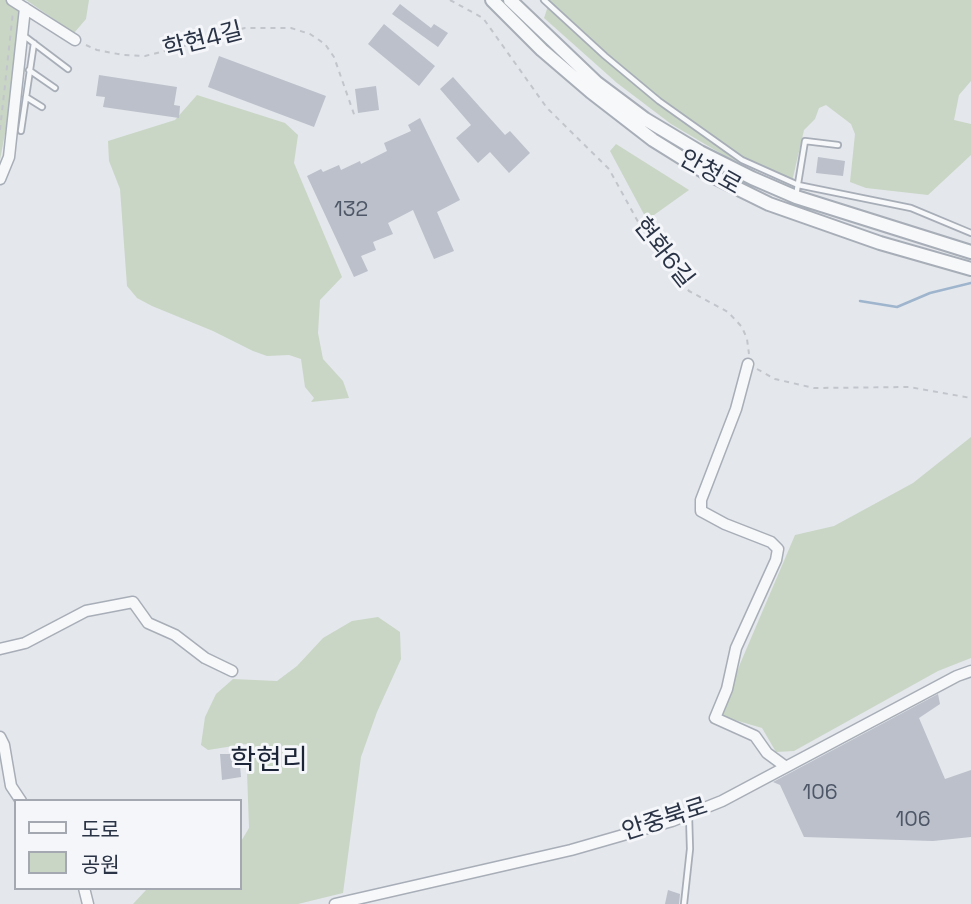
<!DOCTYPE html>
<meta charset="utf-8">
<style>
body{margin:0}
#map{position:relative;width:971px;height:904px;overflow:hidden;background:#e4e7ec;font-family:"Space Grotesk","Noto Sans KR",sans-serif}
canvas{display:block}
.legend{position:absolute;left:14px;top:799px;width:228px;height:91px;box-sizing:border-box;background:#f4f6f9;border:2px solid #a3a8b1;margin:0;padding:9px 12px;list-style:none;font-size:21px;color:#2a3446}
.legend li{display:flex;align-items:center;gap:14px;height:35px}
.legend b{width:35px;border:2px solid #a3a8b1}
</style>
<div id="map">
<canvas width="971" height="904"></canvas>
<ul class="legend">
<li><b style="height:9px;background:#f7f8fa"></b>도로</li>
<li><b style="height:19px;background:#c9d6c5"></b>공원</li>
</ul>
</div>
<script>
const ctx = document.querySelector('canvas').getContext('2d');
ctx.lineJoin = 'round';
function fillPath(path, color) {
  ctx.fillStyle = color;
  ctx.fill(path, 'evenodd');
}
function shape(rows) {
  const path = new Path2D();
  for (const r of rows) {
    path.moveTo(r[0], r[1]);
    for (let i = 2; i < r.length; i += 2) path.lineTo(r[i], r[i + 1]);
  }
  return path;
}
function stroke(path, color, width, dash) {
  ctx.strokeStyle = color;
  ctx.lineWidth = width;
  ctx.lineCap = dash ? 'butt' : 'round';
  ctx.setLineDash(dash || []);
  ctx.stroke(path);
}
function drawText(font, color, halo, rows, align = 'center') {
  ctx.font = font + ' "Space Grotesk","Noto Sans KR",sans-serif';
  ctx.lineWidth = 6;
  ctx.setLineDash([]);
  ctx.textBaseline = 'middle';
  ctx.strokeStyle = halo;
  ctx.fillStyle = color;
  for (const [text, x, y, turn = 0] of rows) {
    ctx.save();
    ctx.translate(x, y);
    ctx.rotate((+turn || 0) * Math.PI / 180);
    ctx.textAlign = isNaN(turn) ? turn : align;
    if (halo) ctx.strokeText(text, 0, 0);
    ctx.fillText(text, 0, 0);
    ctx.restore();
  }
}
fillPath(shape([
 [0,0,23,0,10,107,0,160],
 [26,0,89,0,86,19,74,33],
 [550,0,971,0,971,81,959,95,954,120,971,124,971,155,928,195,866,188,850,182,855,134,851,124,826,105,819,108,815,119,804,130,791,186,725,156,671,124,617,83,544,18],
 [197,95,285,123,298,135,294,163,342,277,320,300,318,333,323,359,343,381,349,398,311,402,314,398,305,387,301,359,289,355,267,356,253,351,213,331,152,306,137,298,127,286,120,189,109,161,108,141,175,120],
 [616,144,689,190,647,220,610,151],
 [971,437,971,658,938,671,794,751,776,752,762,728,721,716,740,664,795,535,834,526,913,483],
 [378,617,400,632,401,659,377,712,361,757,343,893,298,904,133,904,146,890,144,888,240,888,240,843,249,828,246,744,208,750,201,745,205,717,216,694,233,679,277,681,297,666,323,638,352,621]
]), '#c9d6c5');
stroke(shape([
 [860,301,897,307,930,293,971,283]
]), '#9eb5cd', 2.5);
fillPath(shape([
 [400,4,431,28,434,24,448,33,438,47,392,14],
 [384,24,435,66,419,86,368,44],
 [219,56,326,96,314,127,208,87],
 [99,75,177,87,174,105,180,106,179,118,103,107,105,97,96,96],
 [453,77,505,135,510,131,530,153,509,173,490,152,478,163,456,138,471,125,440,89],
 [376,86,379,110,358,113,355,89],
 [420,118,460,200,437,212,454,251,434,259,413,210,388,223,393,234,373,242,376,250,361,256,368,271,354,277,307,176,321,169,323,172,339,165,341,170,360,161,361,164,387,151,384,143,411,131,408,125],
 [818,157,845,161,843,176,816,173],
 [938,694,940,704,919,718,945,779,971,770,971,837,933,841,804,837,780,785,773,782],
 [220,754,239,754,241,777,222,780],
 [668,890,680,894,679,904,665,904]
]), '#bbc0ca');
const service = shape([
 [544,0,605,56,659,101,742,160,798,185,911,208,971,233],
 [23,35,68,69],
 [29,70,55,88],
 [26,97,42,107],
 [21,131,34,43],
 [796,196,805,141,838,145],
 [684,904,690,849,689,815]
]);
const minor = shape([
 [12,0,75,40],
 [0,179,9,157,25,8],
 [748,364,736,409,701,500,701,511,725,524,771,542,778,549,776,560,736,648,727,689,715,718,755,736,767,753,786,767],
 [0,649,25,643,86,611,133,602,148,623,175,635,205,658,232,671],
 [0,737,4,745,11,786,21,801],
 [84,888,88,904],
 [335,904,571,850,672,821,722,801,957,676,971,671]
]);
const tertiary = shape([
 [492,0,542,50,591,92,653,140,706,173,769,204,880,243,971,269],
 [510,0,597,83,645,119,700,152,752,178,796,197,971,252]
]);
stroke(service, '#a8aeb7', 8);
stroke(minor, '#a8aeb7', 13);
stroke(tertiary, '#a8aeb7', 16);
stroke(shape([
 [450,0,483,18,547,108,609,169,653,249,689,291,728,312,742,327,747,339,749,354],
 [86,45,97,50,123,55,145,56,184,46,215,35,245,28,291,28,310,34,325,44,334,57,355,117],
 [0,130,13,12],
 [757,369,775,379,814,388,909,387,971,398]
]), '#c2c5cb', 2, [5, 5]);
stroke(service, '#f7f8fa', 4.5);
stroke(minor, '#f7f8fa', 10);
stroke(tertiary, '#f7f8fa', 12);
drawText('21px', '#4e5767', null, [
 ["132",351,210],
 ["106",820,793],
 ["106",913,820]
]);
drawText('24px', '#2a3446', '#f4f6f9', [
 ["학현4길",203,41,-14],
 ["안청로",710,173,29],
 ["현화6길",663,253,52],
 ["안중북로",665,820,-18]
]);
drawText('28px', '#1c2537', '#f4f6f9', [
 ["학현리",269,761]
]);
</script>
